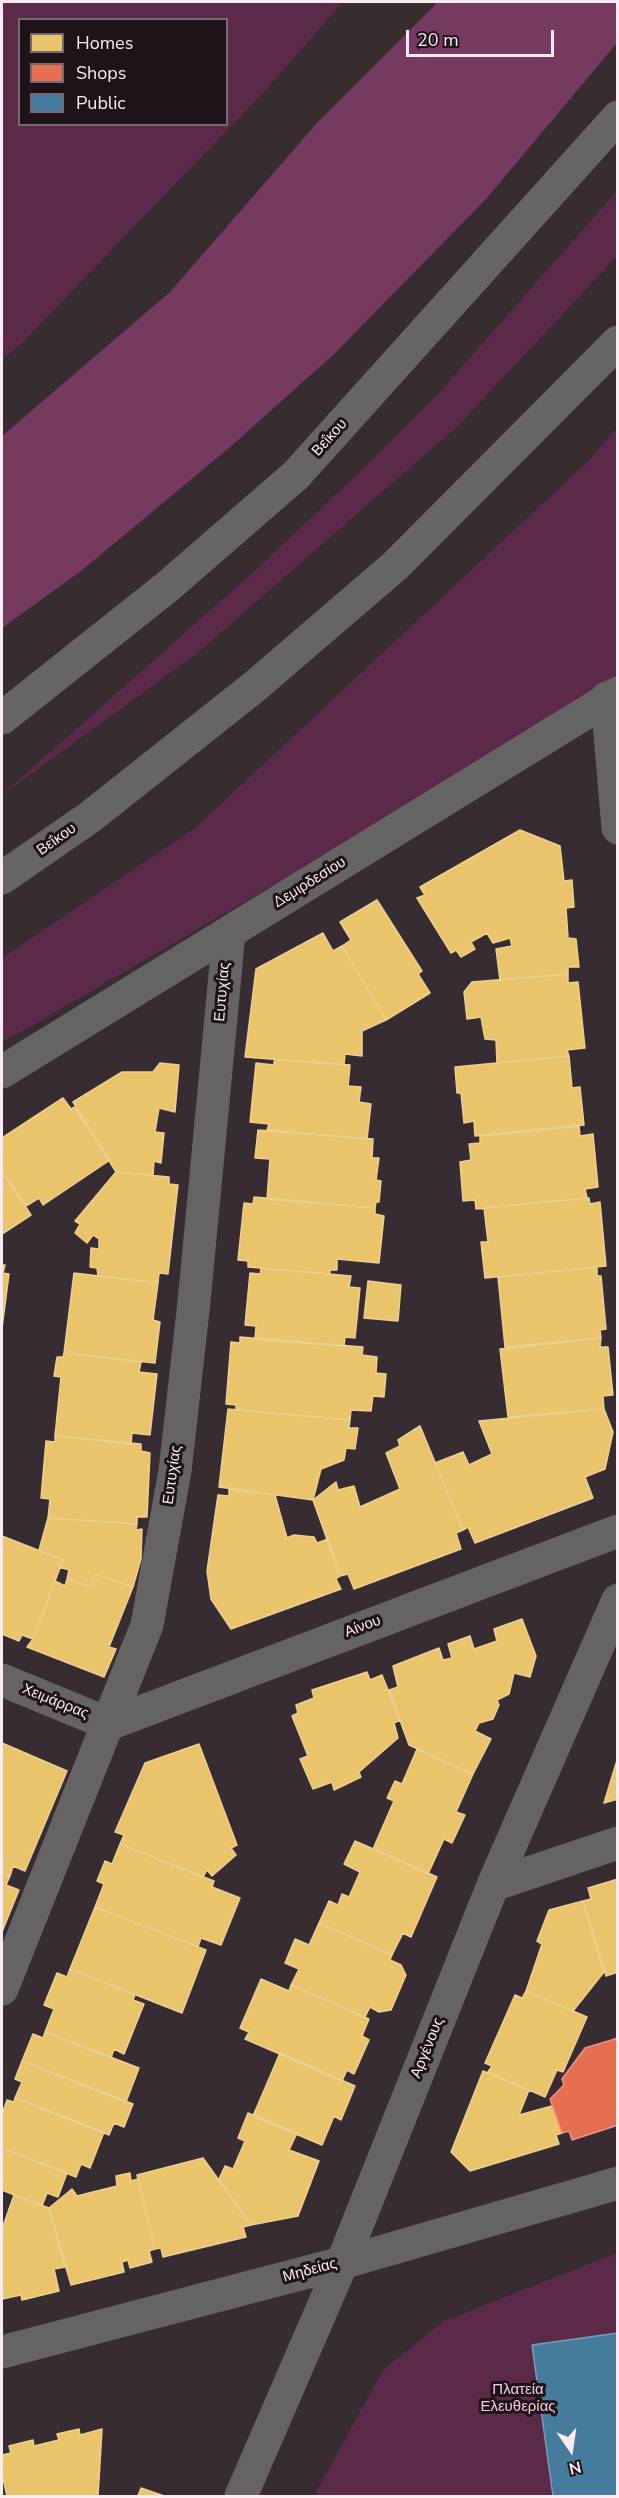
<!DOCTYPE html>
<meta charset="utf-8">
<style>
body{margin:0}
#map{position:relative;width:619px;height:2498px;overflow:hidden;background:#382c33;font-family:"Nunito Sans",sans-serif}
canvas{display:block}
.frame{position:absolute;inset:0;border:3px solid #faeaf2;pointer-events:none}
.legend{position:absolute;left:18px;top:18px;width:210px;height:108px;box-sizing:border-box;background:#1e1319;border:2px solid #766970;margin:0;padding:8px 10px;list-style:none;font-size:18px;color:#faeaf2}
.legend li{display:flex;align-items:center;gap:12px;height:30px}
.legend b{width:30px;border:2px solid #766970}
.north{position:absolute;left:541px;top:2420px;width:60px;height:60px;-webkit-text-stroke:4px #1e1319;paint-order:stroke;rotate:167deg;font-size:16px;font-weight:700;line-height:24px;text-align:center;color:#faeaf2}
.north::after{content:'';display:block;margin:auto;width:21px;height:27px;background:#faeaf2;clip-path:polygon(50% 0,100% 100%,50% 72%,0 100%)}
.scale{position:absolute;left:406px;top:30px;width:148px;height:27px;box-sizing:border-box;border:3px solid #faeaf2;border-top:0;padding-left:8px;font-size:18px;line-height:21px;white-space:nowrap;color:#faeaf2;-webkit-text-stroke:4px #1e1319;paint-order:stroke}
</style>
<div id="map">
<canvas width="619" height="2498"></canvas>
<div class="frame"></div>
<ul class="legend">
<li><b style="height:16px;background:#e9c46a"></b>Homes</li>
<li><b style="height:16px;background:#e76f51"></b>Shops</li>
<li><b style="height:16px;background:#457b9d"></b>Public</li>
</ul>
<div class="north">N</div>
<div class="scale">20 m</div>
</div>
<script>
const ctx = document.querySelector('canvas').getContext('2d');
ctx.lineJoin = 'round';
function fillPath(path, color) {
  ctx.fillStyle = color;
  ctx.fill(path, 'evenodd');
}
function shape(rows) {
  const path = new Path2D();
  for (const r of rows) {
    path.moveTo(r[0], r[1]);
    for (let i = 2; i < r.length; i += 2) path.lineTo(r[i], r[i + 1]);
  }
  return path;
}
function stroke(path, color, width, dash) {
  ctx.strokeStyle = color;
  ctx.lineWidth = width;
  ctx.lineCap = dash ? 'butt' : 'round';
  ctx.setLineDash(dash || []);
  ctx.stroke(path);
}
function drawText(font, color, halo, rows, align = 'center') {
  ctx.font = font + ' "Nunito Sans",sans-serif';
  ctx.lineWidth = 6;
  ctx.setLineDash([]);
  ctx.textBaseline = 'middle';
  ctx.strokeStyle = halo;
  ctx.fillStyle = color;
  for (const [text, x, y, turn = 0] of rows) {
    ctx.save();
    ctx.translate(x, y);
    ctx.rotate((+turn || 0) * Math.PI / 180);
    ctx.textAlign = isNaN(turn) ? turn : align;
    if (halo) ctx.strokeText(text, 0, 0);
    ctx.fillText(text, 0, 0);
    ctx.restore();
  }
}
fillPath(shape([
 [2,2,343,2,265,91,24,341,2,360],
 [20,20,226,20,226,124,20,124],
 [617,191,617,256,458,426,195,655,2,795,260,566,353,478,436,396],
 [617,428,617,685,2,1043,2,958,195,828,587,462],
 [617,2253,617,2496,314,2496,383,2370,444,2321]
]), '#5b2a48');
fillPath(shape([
 [438,2,617,2,617,43,486,199,333,355,229,448,81,571,2,628,2,436,170,292,316,124]
]), '#763a5e');
const homes = shape([
 [520,830,560,846,564,881,572,880,574,907,566,908,568,938,576,939,579,967,568,967,568,974,500,980,496,949,512,946,510,938,493,943,487,933,471,942,475,949,461,957,456,950,451,953,417,898,425,895,420,887,520,830],
 [377,900,422,971,418,974,430,993,386,1020,342,946,351,940,340,922,377,900],
 [323,933,333,951,342,946,386,1020,362,1031,362,1056,345,1054,344,1065,245,1057,256,969,323,933],
 [568,974,568,983,578,982,585,1048,567,1050,569,1056,497,1063,496,1040,485,1039,481,1017,467,1019,464,992,472,982,568,974],
 [569,1056,572,1088,580,1087,584,1125,475,1136,474,1121,464,1123,461,1093,457,1093,455,1067,569,1056],
 [274,1059,350,1065,348,1086,361,1087,359,1102,371,1104,367,1139,267,1130,269,1124,250,1122,256,1063,274,1065,274,1059],
 [160,1063,179,1065,175,1112,159,1108,155,1132,164,1133,161,1163,154,1161,153,1175,116,1172,73,1102,122,1072,153,1072,160,1063],
 [63,1098,71,1109,74,1107,110,1160,43,1205,39,1198,26,1206,2,1171,2,1138,63,1098],
 [579,1126,580,1136,593,1134,598,1187,585,1189,587,1198,476,1209,475,1200,463,1201,460,1162,471,1160,469,1144,480,1143,480,1136,579,1126],
 [258,1130,373,1139,372,1158,379,1158,376,1180,381,1181,379,1202,376,1202,375,1208,267,1199,270,1159,255,1158,258,1130],
 [2,1171,31,1215,2,1234,2,1171],
 [116,1172,169,1177,169,1184,178,1185,168,1274,159,1273,158,1283,98,1276,97,1268,90,1267,91,1248,99,1249,99,1239,93,1235,87,1243,75,1233,80,1224,75,1221,116,1172],
 [254,1197,375,1208,375,1214,384,1216,379,1263,337,1259,337,1270,330,1270,330,1274,248,1267,248,1261,238,1260,244,1203,253,1204,254,1197],
 [587,1198,589,1198,590,1204,600,1202,606,1266,485,1278,481,1242,488,1242,484,1208,587,1198],
 [2,1265,5,1265,3,1273,9,1274,2,1328,2,1265],
 [597,1267,597,1276,601,1276,606,1329,600,1330,601,1338,505,1347,498,1277,597,1267],
 [261,1268,351,1276,349,1287,360,1288,355,1338,345,1337,344,1346,255,1339,256,1326,245,1325,250,1273,260,1274,261,1268],
 [74,1273,158,1283,153,1320,160,1322,155,1363,64,1353,74,1273],
 [368,1281,401,1285,398,1321,364,1318,368,1281],
 [240,1337,363,1347,362,1355,377,1357,376,1373,386,1374,384,1397,373,1396,371,1411,351,1410,350,1420,236,1410,236,1405,226,1404,231,1342,240,1343,240,1337],
 [601,1338,600,1347,608,1347,613,1395,603,1396,604,1409,508,1417,500,1349,601,1338],
 [64,1353,141,1362,139,1372,157,1374,150,1435,132,1433,131,1444,55,1436,61,1377,54,1376,57,1357,63,1357,64,1353],
 [228,1409,350,1420,349,1428,358,1428,355,1449,346,1448,344,1460,321,1469,313,1500,219,1487,228,1409],
 [604,1409,613,1432,605,1469,585,1477,593,1498,475,1543,468,1527,463,1530,435,1463,463,1452,469,1465,492,1454,479,1421,604,1409],
 [420,1426,463,1530,456,1533,461,1549,354,1589,348,1574,340,1576,313,1500,336,1482,338,1490,354,1486,360,1507,400,1489,386,1453,400,1446,398,1440,420,1426],
 [55,1436,141,1444,141,1451,150,1453,147,1517,137,1517,137,1524,48,1518,50,1499,41,1498,46,1441,55,1442,55,1436],
 [229,1489,275,1495,287,1538,294,1535,314,1537,317,1543,328,1539,340,1576,336,1579,341,1589,231,1629,211,1599,207,1571,218,1495,229,1496,229,1489],
 [48,1518,137,1524,136,1530,142,1529,141,1559,133,1587,95,1574,91,1587,67,1579,69,1570,60,1567,63,1560,39,1550,48,1518],
 [2,1536,63,1560,33,1639,22,1635,19,1641,2,1634,2,1536],
 [95,1574,133,1587,109,1647,116,1649,104,1677,27,1647,33,1639,55,1581,65,1586,67,1579,91,1587,95,1574],
 [522,1619,536,1656,530,1677,514,1673,509,1694,497,1700,499,1705,493,1719,479,1723,475,1731,491,1739,473,1774,409,1745,389,1690,398,1687,393,1666,439,1648,443,1660,452,1658,448,1644,470,1636,474,1649,497,1641,494,1629,522,1619],
 [367,1672,370,1680,382,1675,400,1720,394,1723,398,1738,359,1772,361,1777,334,1790,332,1782,313,1789,300,1759,308,1756,292,1716,298,1713,296,1705,314,1698,312,1690,367,1672],
 [2,1743,67,1771,25,1871,13,1866,10,1876,2,1873,2,1743],
 [199,1744,237,1845,231,1848,236,1855,212,1876,207,1870,203,1877,120,1844,124,1835,115,1832,145,1763,199,1744],
 [417,1749,473,1774,456,1812,465,1815,452,1843,444,1839,428,1874,373,1849,394,1801,387,1798,395,1781,402,1784,417,1749],
 [618,1757,618,1799,604,1803,618,1757],
 [355,1841,437,1877,411,1937,403,1933,392,1955,319,1923,329,1901,338,1905,342,1894,349,1897,360,1872,344,1864,355,1841],
 [120,1844,214,1881,212,1887,240,1898,221,1945,201,1938,198,1947,95,1907,104,1884,97,1881,105,1861,112,1864,120,1844],
 [2,1873,10,1876,6,1885,19,1890,2,1932,2,1873],
 [618,1879,618,1972,606,1976,583,1901,591,1899,588,1888,618,1879],
 [583,1901,604,1972,573,2011,526,1991,542,1944,537,1941,549,1910,583,1901],
 [95,1907,206,1950,182,2013,70,1969,95,1907],
 [319,1923,392,1955,390,1960,401,1965,406,1975,391,2010,379,2012,370,2007,365,2017,291,1985,299,1969,285,1963,295,1939,309,1945,319,1923],
 [70,1969,135,1995,133,2000,144,2004,124,2054,114,2049,111,2058,45,2032,54,2009,44,2005,57,1973,67,1977,70,1969],
 [261,1979,289,1991,291,1985,369,2019,362,2036,369,2040,354,2074,347,2070,342,2081,245,2039,249,2032,240,2028,261,1979],
 [526,1991,587,2017,563,2072,557,2070,545,2097,488,2072,492,2066,485,2063,515,1995,522,1998,526,1991],
 [45,2032,139,2068,126,2102,22,2061,33,2034,43,2038,45,2032],
 [280,2053,355,2086,341,2120,334,2116,322,2145,253,2116,280,2053],
 [22,2061,133,2104,124,2127,114,2123,109,2135,15,2098,22,2082,15,2079,22,2061],
 [483,2071,529,2090,519,2115,552,2106,562,2133,556,2135,559,2144,470,2171,451,2152,483,2071],
 [15,2098,104,2132,90,2168,81,2164,76,2177,2,2148,2,2114,7,2100,14,2102,15,2098],
 [248,2113,297,2133,289,2150,319,2161,298,2216,251,2225,219,2179,225,2166,233,2169,245,2141,238,2138,248,2113],
 [2,2148,67,2173,58,2197,47,2193,42,2206,2,2190,2,2148],
 [203,2158,251,2225,243,2227,246,2237,163,2257,161,2248,155,2249,137,2175,203,2158],
 [130,2173,131,2181,138,2179,155,2249,149,2251,152,2262,130,2268,128,2260,122,2262,124,2272,71,2285,49,2208,72,2189,77,2196,117,2186,116,2176,130,2173],
 [14,2195,49,2208,65,2267,54,2269,59,2291,22,2300,21,2295,2,2299,2,2229,14,2195],
 [79,2429,80,2435,102,2429,98,2496,7,2496,2,2474,2,2455,11,2453,9,2446,33,2440,34,2446,59,2440,57,2434,79,2429],
 [141,2488,164,2496,138,2496,141,2488]
]);
fillPath(homes, '#e9c46a');
stroke(homes, '#eecf93', 1.5);
const shops = shape([
 [618,2038,618,2125,572,2140,569,2131,562,2133,550,2099,564,2085,562,2079,585,2048,618,2038]
]);
fillPath(shops, '#e76f51');
stroke(shops, '#ed9481', 1.5);
const public = shape([
 [618,2333,618,2496,553,2496,532,2345,618,2333]
]);
fillPath(public, '#457b9d');
stroke(public, '#7b9cb6', 1.5);
stroke(shape([
 [607,698,618,828],
 [2,1072,618,693],
 [2,1680,109,1724,618,1531],
 [493,1885,618,1843],
 [2,1989,147,1625,175,1471,194,1302,229,933],
 [2,2352,342,2263,618,2183],
 [241,2496,342,2263,493,1885,618,1600]
]), '#656363', 33);
stroke(shape([
 [2,718,167,587,296,475,618,117],
 [2,878,90,817,254,687,396,565,618,342]
]), '#666563', 33);
drawText('15px', '#faeaf2', '#1e1319', [
 ["Βεΐκου",330,438,-48],
 ["Βεΐκου",57,840,-35],
 ["Δεμιρδεσίου",310,883,-32],
 ["Ευτυχίας",223,992,-85],
 ["Ευτυχίας",173,1475,-82],
 ["Αίνου",363,1627,-21],
 ["Χειμάρρας",55,1702,22],
 ["Αργένους",428,2048,-68],
 ["Μηδείας",310,2271,-15]
]);
drawText('15px', '#f3cae0', '#1e1319', [
 ["Πλατεία",518,2390],
 ["Ελευθερίας",518,2407]
]);
</script>
